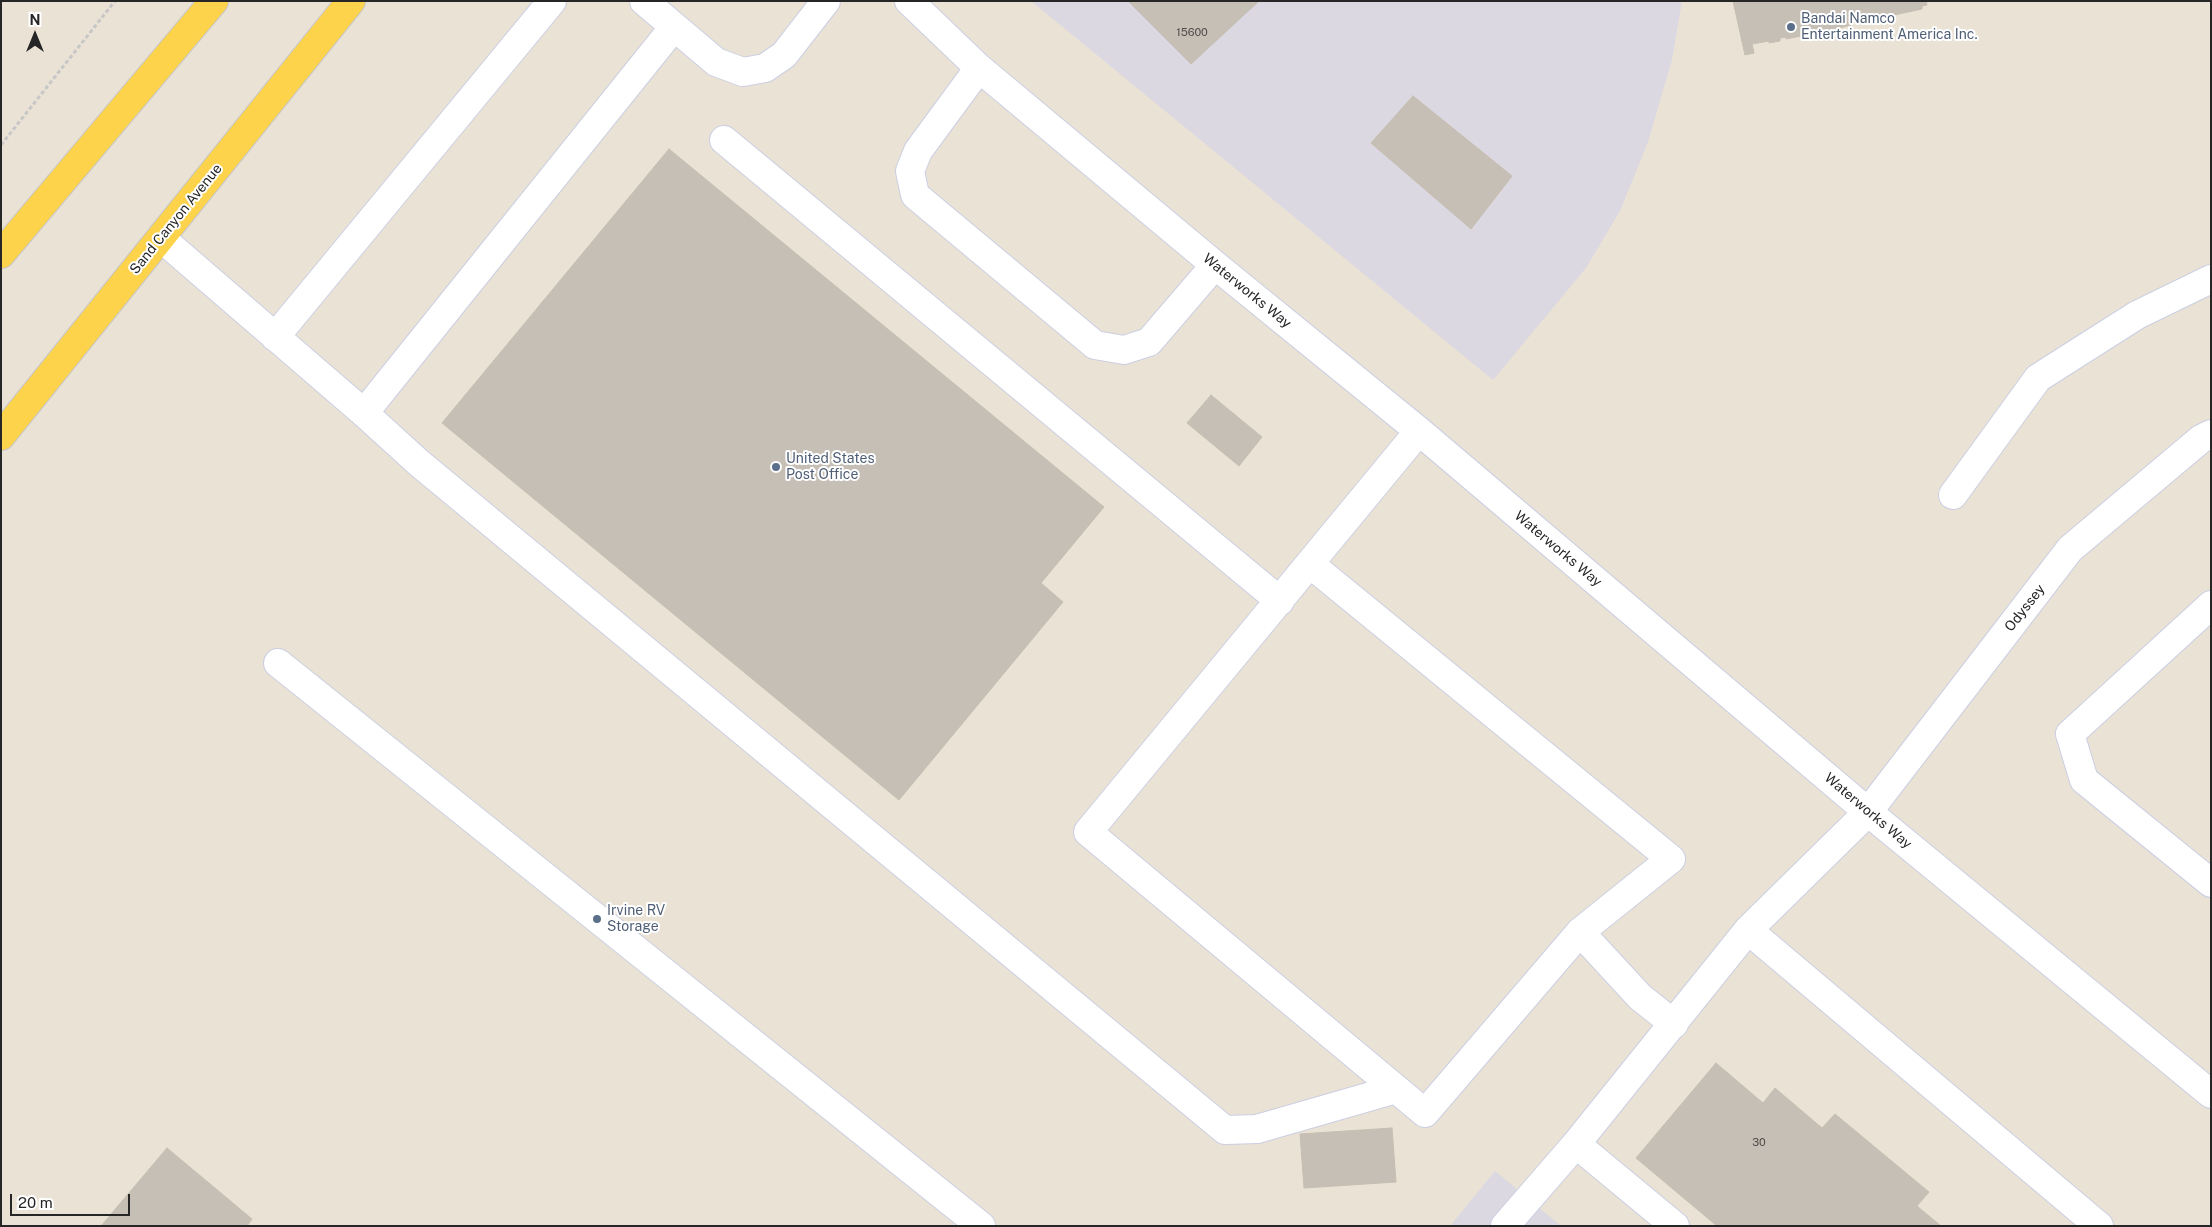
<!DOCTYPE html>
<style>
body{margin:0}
#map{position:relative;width:2212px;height:1227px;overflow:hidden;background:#ebe2d6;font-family:"Public Sans",sans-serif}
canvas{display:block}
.frame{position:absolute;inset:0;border:2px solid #262626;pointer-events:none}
.north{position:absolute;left:10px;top:10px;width:50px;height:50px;-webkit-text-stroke:4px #fff;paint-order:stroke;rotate:0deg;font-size:14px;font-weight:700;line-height:20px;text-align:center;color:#262626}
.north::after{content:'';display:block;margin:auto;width:18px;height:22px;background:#262626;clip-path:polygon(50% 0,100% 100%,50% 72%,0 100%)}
.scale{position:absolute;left:10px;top:1194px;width:120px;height:22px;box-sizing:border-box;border:2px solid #262626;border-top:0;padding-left:6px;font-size:15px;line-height:18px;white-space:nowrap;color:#262626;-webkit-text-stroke:4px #fff;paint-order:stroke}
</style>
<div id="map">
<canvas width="2212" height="1227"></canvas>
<div class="frame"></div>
<div class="north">N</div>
<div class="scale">20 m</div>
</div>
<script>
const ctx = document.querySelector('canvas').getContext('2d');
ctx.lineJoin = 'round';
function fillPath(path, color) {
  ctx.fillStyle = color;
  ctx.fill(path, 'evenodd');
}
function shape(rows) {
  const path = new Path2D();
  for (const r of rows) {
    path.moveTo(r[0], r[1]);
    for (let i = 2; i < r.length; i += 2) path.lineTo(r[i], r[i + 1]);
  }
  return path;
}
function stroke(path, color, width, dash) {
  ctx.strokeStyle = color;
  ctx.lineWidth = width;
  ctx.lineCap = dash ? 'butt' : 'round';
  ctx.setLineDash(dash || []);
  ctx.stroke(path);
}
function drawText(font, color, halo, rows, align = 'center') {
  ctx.font = font + ' "Public Sans",sans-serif';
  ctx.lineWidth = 4;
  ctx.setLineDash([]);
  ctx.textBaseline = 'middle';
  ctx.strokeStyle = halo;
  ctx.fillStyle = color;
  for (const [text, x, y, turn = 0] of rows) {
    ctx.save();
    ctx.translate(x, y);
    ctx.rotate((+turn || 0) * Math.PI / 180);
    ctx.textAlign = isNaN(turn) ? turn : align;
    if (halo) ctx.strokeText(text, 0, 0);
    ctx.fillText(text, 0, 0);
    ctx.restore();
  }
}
fillPath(shape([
 [1031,1,1682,1,1672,60,1648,142,1620,211,1586,268,1493,380],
 [1495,1171,1561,1226,1450,1226]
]), '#dbd8e2');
const building = shape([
 [1128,1,1259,1,1191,64,1128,1],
 [1733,1,1926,1,1927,5,1922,6,1922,9,1894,15,1893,12,1887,14,1888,17,1859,24,1858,20,1850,22,1851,25,1823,32,1822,29,1816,30,1816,33,1786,39,1786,37,1780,38,1780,41,1769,43,1769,41,1752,44,1754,53,1745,55,1733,1],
 [1413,96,1512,176,1471,229,1371,143,1413,96],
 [669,149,1104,507,1041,583,1063,602,899,800,442,423,669,149],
 [1211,395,1262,437,1239,466,1187,423,1211,395],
 [1716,1063,1763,1103,1775,1088,1822,1128,1835,1114,1929,1192,1917,1206,1941,1226,1717,1226,1636,1158,1716,1063],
 [1392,1128,1396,1182,1304,1188,1300,1134,1392,1128],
 [167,1148,252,1219,247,1226,101,1226,167,1148]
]);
fillPath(building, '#c6bfb6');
stroke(building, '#c6beb0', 1);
const minor = shape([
 [644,1,716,62,743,72,765,68,784,55,826,1],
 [909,1,979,68,1215,265,1419,431,1868,812,2211,1094],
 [979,68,918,151,910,171,915,195,1095,345,1124,350,1149,342,1215,265],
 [724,140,1280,601],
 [161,238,364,413,419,463,1225,1130,1257,1129,1396,1089],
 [275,337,552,1],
 [364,413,674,27],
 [1953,495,2038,378,2137,315,2211,279],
 [1310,564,1671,859,1580,932,1425,1113,1088,832,1419,431],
 [2211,605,2070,734,2084,780,2211,883],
 [278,663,981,1226],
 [1580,932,1640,997,1674,1024],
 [1505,1226,1576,1144],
 [1675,1226,1576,1144,1748,930],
 [2099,1226,1748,930,1868,812,2070,549,2201,439,2211,434]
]);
const major = shape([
 [1,254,214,1],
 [1,436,351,1]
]);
stroke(minor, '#cbcfe2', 30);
stroke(major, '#c7c7c7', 30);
stroke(shape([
 [1,145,115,1]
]), '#c7c7c7', 3, [4, 2.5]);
stroke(minor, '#fff', 28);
stroke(major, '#fcd34a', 28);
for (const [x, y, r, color] of [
 [1791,27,5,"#5c6f8a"],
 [776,467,5,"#5c6f8a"],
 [597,919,5,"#5c6f8a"]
]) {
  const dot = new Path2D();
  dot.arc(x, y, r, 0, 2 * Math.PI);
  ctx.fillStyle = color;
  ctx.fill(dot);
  stroke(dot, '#fff', 2);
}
drawText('11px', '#4e4c4a', null, [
 ["15600",1192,33],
 ["30",1759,1143]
]);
drawText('14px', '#4e5e75', '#fff', [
 ["Bandai Namco",1801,19],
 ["Entertainment America Inc.",1801,35],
 ["United States",786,459],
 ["Post Office",786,475],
 ["Irvine RV",607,911],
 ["Storage",607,927]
], 'left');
drawText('14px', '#262626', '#fff', [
 ["Sand Canyon Avenue",176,219,-51],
 ["Waterworks Way",1247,291,39],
 ["Waterworks Way",1558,549,40],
 ["Odyssey",2025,608,-52],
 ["Waterworks Way",1868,811,40]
]);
</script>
